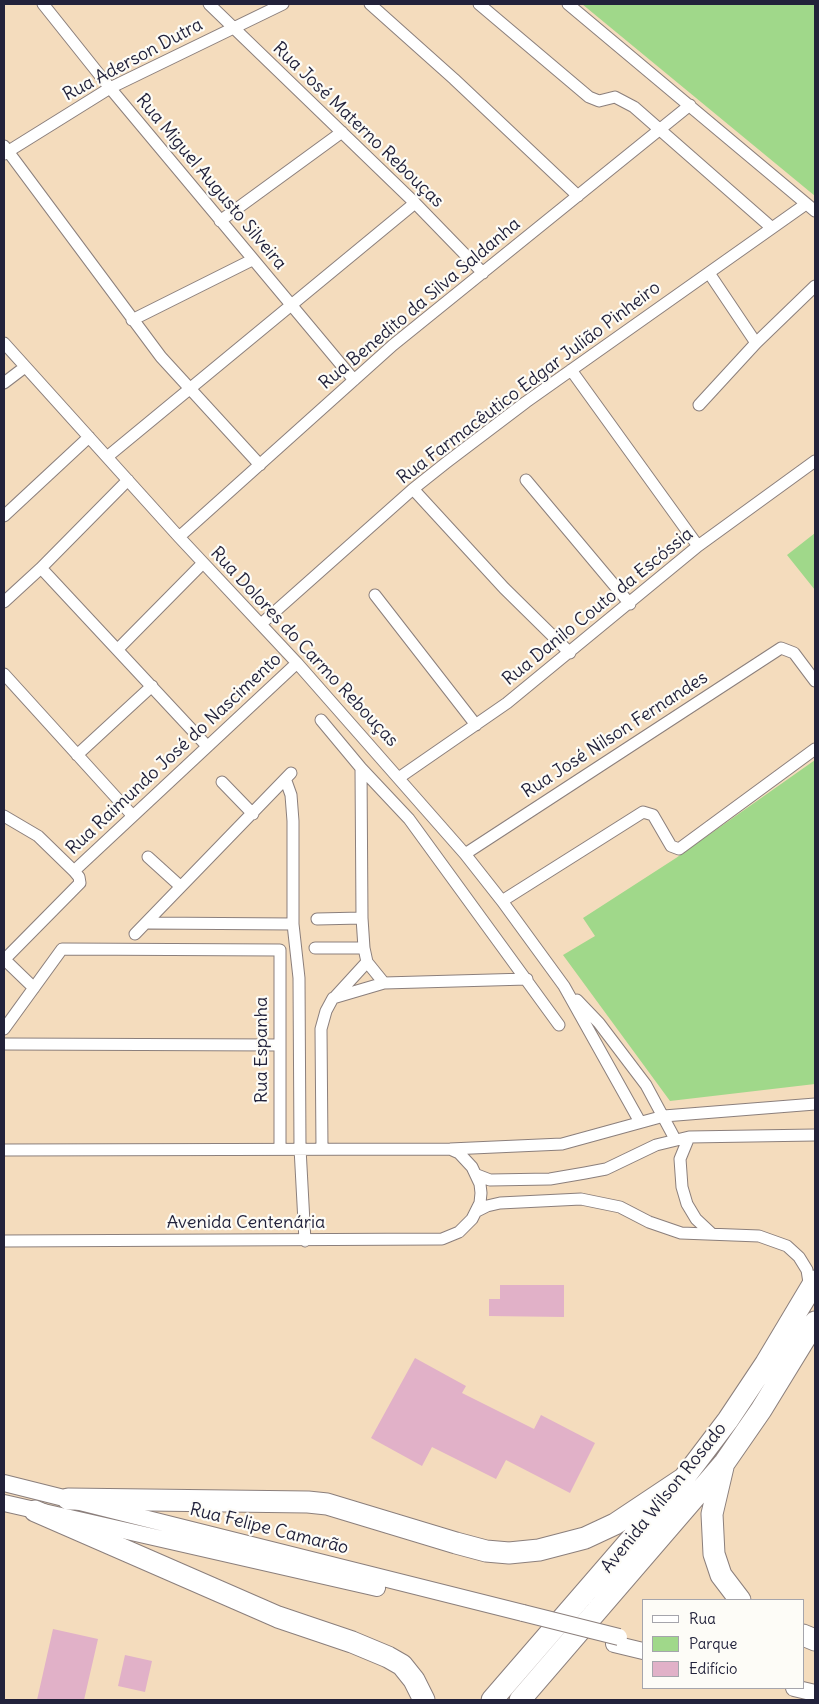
<!DOCTYPE html>
<meta charset="utf-8">
<style>
body{margin:0}
#map{position:relative;width:819px;height:1704px;overflow:hidden;background:#f4dcbd;font-family:Delius,sans-serif}
canvas{display:block}
.frame{position:absolute;inset:0;border:5px solid #22223b;pointer-events:none}
.legend{position:absolute;left:642px;top:1599px;width:162px;height:90px;box-sizing:border-box;background:#fdfcf7;border:1px solid #a5a5ac;margin:0;padding:6px 9px;list-style:none;font-size:15px;color:#22223b}
.legend li{display:flex;align-items:center;gap:10px;height:25px}
.legend b{width:25px;border:1px solid #a5a5ac}
</style>
<div id="map">
<canvas width="819" height="1704"></canvas>
<div class="frame"></div>
<ul class="legend">
<li><b style="height:6px;background:#fff"></b>Rua</li>
<li><b style="height:14px;background:#a0d88a"></b>Parque</li>
<li><b style="height:14px;background:#e1b1c8"></b>Edifício</li>
</ul>
</div>
<script>
const ctx = document.querySelector('canvas').getContext('2d');
ctx.lineJoin = 'round';
function fillPath(path, color) {
  ctx.fillStyle = color;
  ctx.fill(path, 'evenodd');
}
function shape(rows) {
  const path = new Path2D();
  for (const r of rows) {
    path.moveTo(r[0], r[1]);
    for (let i = 2; i < r.length; i += 2) path.lineTo(r[i], r[i + 1]);
  }
  return path;
}
function stroke(path, color, width, dash) {
  ctx.strokeStyle = color;
  ctx.lineWidth = width;
  ctx.lineCap = dash ? 'butt' : 'round';
  ctx.setLineDash(dash || []);
  ctx.stroke(path);
}
function drawText(font, color, halo, rows, align = 'center') {
  ctx.font = font + ' Delius,sans-serif';
  ctx.lineWidth = 4.5;
  ctx.setLineDash([]);
  ctx.textBaseline = 'middle';
  ctx.strokeStyle = halo;
  ctx.fillStyle = color;
  for (const [text, x, y, turn = 0] of rows) {
    ctx.save();
    ctx.translate(x, y);
    ctx.rotate((+turn || 0) * Math.PI / 180);
    ctx.textAlign = isNaN(turn) ? turn : align;
    if (halo) ctx.strokeText(text, 0, 0);
    ctx.fillText(text, 0, 0);
    ctx.restore();
  }
}
fillPath(shape([
 [582,4,815,4,815,196],
 [815,533,815,590,787,555],
 [815,760,815,1084,670,1101,563,955,595,936,583,918,676,858]
]), '#a0d88a');
fillPath(shape([
 [500,1285,564,1285,564,1317,489,1316,489,1299,500,1299],
 [415,1358,466,1386,462,1393,534,1429,541,1415,595,1443,570,1493,506,1460,496,1479,432,1447,422,1466,371,1438],
 [53,1629,98,1639,84,1700,37,1700],
 [125,1655,152,1661,145,1692,118,1686]
]), '#e1b1c8');
const street = shape([
 [43,4,110,88,354,380],
 [209,4,415,203,483,273],
 [370,4,454,79,578,196],
 [479,4,589,97,599,101,615,97,634,107,772,228],
 [568,4,815,211],
 [4,146,161,357,260,465],
 [4,154,110,88,283,4],
 [220,221,342,132],
 [709,273,756,343],
 [132,320,252,260],
 [4,343,179,537,297,663,465,854,502,901,564,986,640,1122],
 [571,370,698,546],
 [4,383,25,367],
 [699,405,756,343,815,286],
 [107,457,415,203],
 [526,480,630,604],
 [413,489,504,588,570,653],
 [4,516,89,437],
 [179,537,393,345,690,105],
 [41,568,207,746],
 [375,595,476,725],
 [4,602,41,568,128,480],
 [261,624,413,489,447,462,526,402,806,204],
 [118,649,203,563],
 [4,674,132,815],
 [321,720,361,768,409,819,559,1025],
 [77,755,152,686],
 [361,768,362,918,364,948,367,962,384,983,527,979],
 [400,777,507,703,698,546,815,461],
 [286,781,291,795,293,821,293,924],
 [222,782,253,814],
 [4,816,38,836,74,871,79,877,80,883,4,960],
 [465,854,781,648,794,653,815,681],
 [148,857,180,886],
 [74,871,297,663],
 [502,901,643,812,653,815,671,846,679,849,815,749],
 [317,919,362,918],
 [148,923,293,924,299,978,300,1148,305,1241],
 [135,934,291,773],
 [315,948,364,948],
 [4,959,34,988],
 [335,997,367,962],
 [577,1000,599,1023,646,1085,675,1139],
 [4,1029,62,949,280,950,280,1149],
 [4,1044,279,1045],
 [689,1137,680,1159,682,1187,687,1204,696,1219,712,1234],
 [322,1148,321,1029,326,1011,333,998,384,983],
 [4,1150,450,1149,562,1144,664,1116,815,1104],
 [477,1175,490,1180,550,1179,585,1173,606,1169,656,1145,689,1137,815,1135],
 [477,1211,487,1206,500,1203,581,1199,620,1207,649,1222,681,1233,759,1236,787,1246,799,1257,807,1270,810,1289],
 [4,1241,442,1239,459,1232,472,1219,480,1203,481,1193,480,1184,472,1167,459,1153,450,1149]
]);
const secondary = shape([
 [4,1483,523,1613],
 [4,1503,377,1588],
 [614,1644,643,1651],
 [794,1688,815,1693]
]);
const highway = shape([
 [723,1467,712,1514,714,1554,721,1575,740,1600],
 [68,1499,308,1502,327,1504,456,1543,486,1551,509,1553,539,1550,585,1538,615,1524,684,1478],
 [35,1511,278,1617,352,1642,388,1657,402,1665,414,1680,424,1700],
 [803,1635,815,1640],
 [492,1700,684,1478,728,1420,766,1363,815,1281],
 [520,1700,725,1462,761,1410,815,1322]
]);
stroke(street, '#8b7f7c', 13);
stroke(secondary, '#8b7f7c', 18);
stroke(highway, '#8b7f7c', 23);
stroke(street, '#fff', 11);
stroke(secondary, '#fff', 16);
stroke(highway, '#fff', 21);
const secondaryBridge = shape([
 [523,1613,619,1637]
]);
stroke(secondaryBridge, '#8b7f7c', 18, []);
stroke(secondaryBridge, '#fff', 16);
drawText('18px', '#22223b', '#fdfcf7', [
 ["Rua Aderson Dutra",133,60,-28],
 ["Rua José Materno Rebouças",358,125,44],
 ["Rua Miguel Augusto Silveira",211,182,50],
 ["Rua Benedito da Silva Saldanha",420,304,-40],
 ["Rua Farmacêutico Edgar Julião Pinheiro",529,383,-37],
 ["Rua Danilo Couto da Escóssia",598,607,-39],
 ["Rua Dolores do Carmo Rebouças",304,647,47],
 ["Rua José Nilson Fernandes",615,735,-33],
 ["Rua Raimundo José do Nascimento",174,754,-43],
 ["Rua Espanha",262,1050,-90],
 ["Avenida Centenária",246,1223],
 ["Avenida Wilson Rosado",664,1498,-51],
 ["Rua Felipe Camarão",269,1529,14]
]);
</script>
